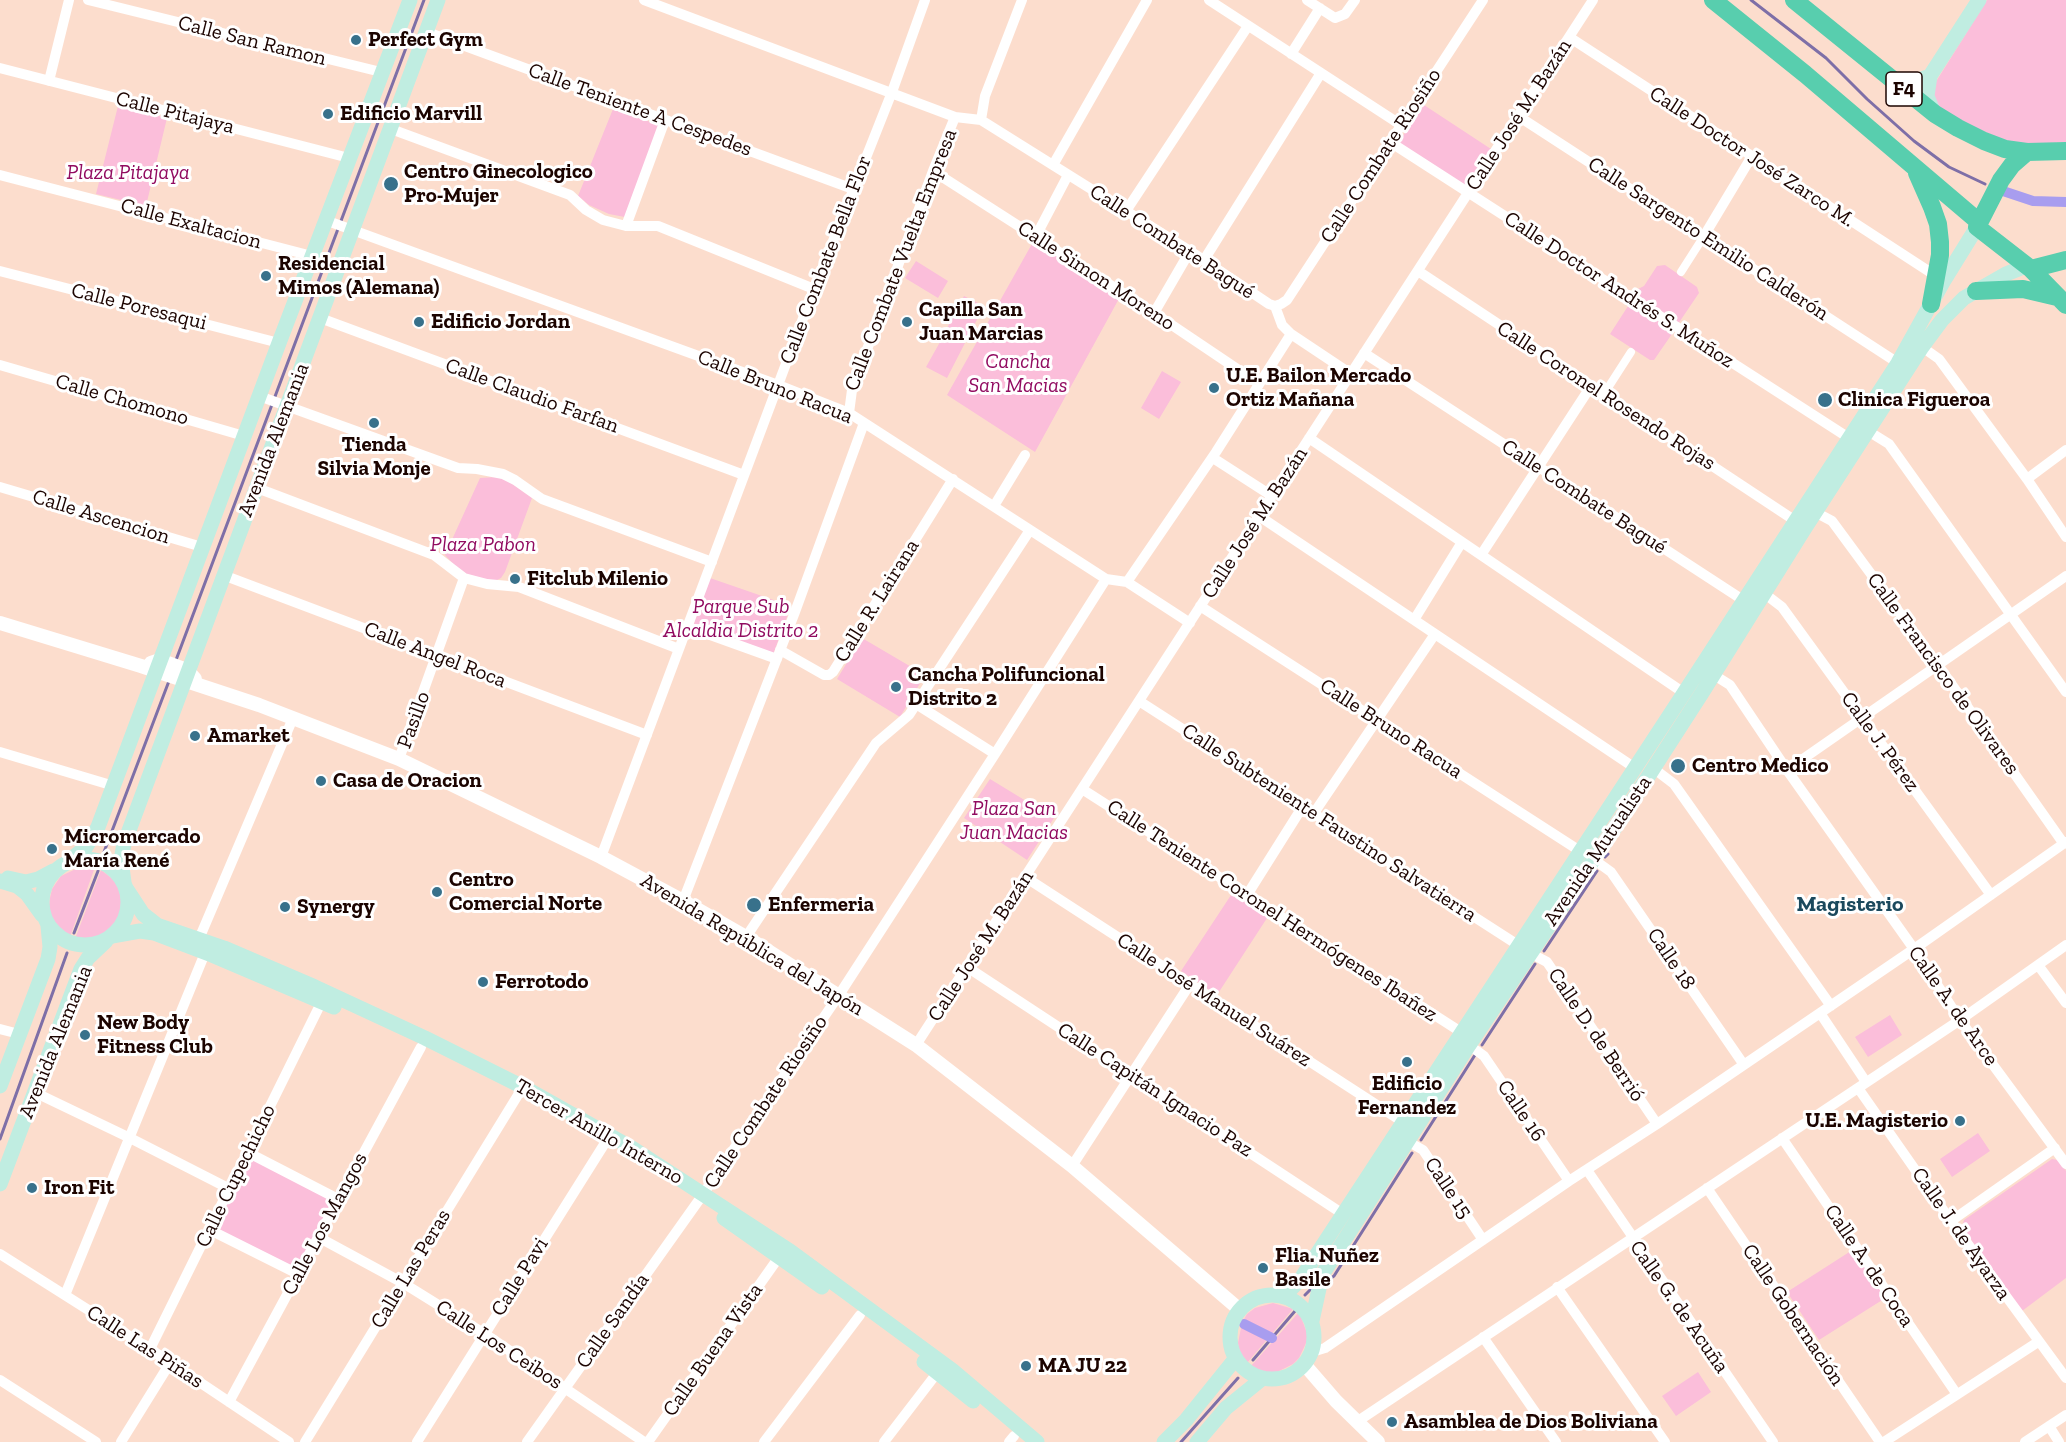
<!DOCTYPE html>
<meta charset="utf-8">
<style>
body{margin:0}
canvas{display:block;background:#fcddcd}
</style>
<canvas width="2066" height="1442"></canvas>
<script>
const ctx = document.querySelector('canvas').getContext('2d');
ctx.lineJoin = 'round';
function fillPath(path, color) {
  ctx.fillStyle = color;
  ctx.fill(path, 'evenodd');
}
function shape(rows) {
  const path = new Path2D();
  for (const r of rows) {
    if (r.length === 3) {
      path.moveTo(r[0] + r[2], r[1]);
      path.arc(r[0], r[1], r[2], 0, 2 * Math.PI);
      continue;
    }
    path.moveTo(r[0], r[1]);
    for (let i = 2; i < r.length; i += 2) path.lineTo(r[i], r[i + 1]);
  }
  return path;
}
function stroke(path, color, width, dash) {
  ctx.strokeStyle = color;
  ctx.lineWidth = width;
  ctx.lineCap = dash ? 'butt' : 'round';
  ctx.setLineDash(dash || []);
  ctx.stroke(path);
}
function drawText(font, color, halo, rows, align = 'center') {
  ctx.font = font + ' "Zilla Slab",serif';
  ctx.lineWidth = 6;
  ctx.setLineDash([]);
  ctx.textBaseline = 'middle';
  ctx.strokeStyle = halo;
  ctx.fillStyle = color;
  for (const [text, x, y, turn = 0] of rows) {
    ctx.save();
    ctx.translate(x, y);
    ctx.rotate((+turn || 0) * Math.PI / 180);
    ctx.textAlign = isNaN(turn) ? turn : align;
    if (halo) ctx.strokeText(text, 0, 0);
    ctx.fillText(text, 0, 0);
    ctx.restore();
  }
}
fillPath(shape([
 [1987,0,2066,0,2066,142,2032,144,2006,141,1943,113,1935,102,1933,91,1937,80],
 [1424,105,1491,149,1465,188,1398,143],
 [118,106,167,118,146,206,96,194],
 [613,109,662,126,630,218,609,214,589,205,578,196],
 [1033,242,1121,295,1035,452,947,395],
 [916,261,948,281,938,298,905,278],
 [1665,265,1697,287,1699,293,1678,324,1630,293,1644,286,1657,266],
 [964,296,984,306,966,341,946,330],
 [1630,303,1674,331,1654,360,1650,360,1610,334],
 [945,333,965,343,947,378,926,367],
 [1162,371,1181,382,1159,419,1141,408],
 [496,477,507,480,532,498,505,572,501,578,495,581,473,578,457,568,445,555,480,478],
 [710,578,791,606,771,660,691,632],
 [862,638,925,675,900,717,837,679],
 [990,779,1054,818,1027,860,964,818],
 [80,867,95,867,70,937,62,933,52,919,49,907,50,898,52,889,61,876],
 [101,870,114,880,122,893,122,905,120,918,108,934,100,938,88,941,75,939],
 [1233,892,1269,915,1217,995,1181,971],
 [1890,1015,1902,1035,1868,1057,1855,1037],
 [1978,1133,1990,1151,1952,1177,1940,1159],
 [250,1158,333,1200,299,1270,215,1229],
 [2052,1159,2058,1160,2066,1171,2066,1278,2022,1311,1962,1227,1964,1220],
 [1854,1249,1887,1297,1819,1340,1787,1292],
 [1273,1303,1293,1309,1247,1363,1240,1353,1238,1343,1242,1323,1247,1314,1255,1308],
 [1299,1312,1307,1333,1307,1341,1299,1358,1293,1364,1277,1372,1267,1372,1254,1368,1251,1366],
 [1698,1372,1711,1392,1676,1416,1662,1396]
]), '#fbbeda');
stroke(shape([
 [1751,0,1826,58,1867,99,1914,141,1949,167,1985,184],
 [176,660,424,0],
 [104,852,169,681],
 [1605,857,1608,854],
 [74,933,98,871],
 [1544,951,1597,871],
 [1482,1045,1535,964],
 [0,1139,67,953],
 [1421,1140,1475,1055],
 [1328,1280,1334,1276,1412,1153],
 [1305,1295,1312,1288],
 [1253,1360,1295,1311],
 [1181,1442,1238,1378]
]), '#7e6fa7', 3);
stroke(shape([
 [2003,191,2033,201,2066,202],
 [1244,1324,1272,1338]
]), '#a89def', 10);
stroke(shape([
 [1681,272,1704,236],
 [1604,394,1631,352]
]), '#fff', 8);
stroke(shape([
 [88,0,381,72],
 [644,0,955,117],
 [1209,0,1401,125],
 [1307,0,1335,18,1345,14,1355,0],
 [427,32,853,189],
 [1569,37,1936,276],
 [1291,54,1320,8],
 [0,68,349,158],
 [49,81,69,0],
 [1518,116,1898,363],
 [981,120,985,96,1022,0],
 [391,129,570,195,586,210,603,220,626,226,658,226,814,289],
 [1390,142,1849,438],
 [1053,165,1147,0],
 [933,171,1154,313,1258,383],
 [0,175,312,256],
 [1126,211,1248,26],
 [325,220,778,385,849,413,1106,579,1127,582,1190,623],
 [626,226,665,120],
 [1036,236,1068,175],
 [1704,236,1752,156],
 [1204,260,1321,73],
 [0,271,279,343],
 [1418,271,1794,520],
 [1275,306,1281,304,1287,300,1483,0],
 [1275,306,1282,325,1291,334,1351,374],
 [1154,313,1190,251],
 [320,318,744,475],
 [1922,347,1939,359,2027,479,2066,537],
 [1364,353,1743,600],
 [0,365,244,436],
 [259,396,458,468,477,469,503,474,515,480,542,499,712,562],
 [849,413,852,390,933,171,955,117,981,120,1190,251,1269,304,1275,306],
 [1868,431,1889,444,2066,692],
 [1309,438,1684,693],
 [1213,458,1272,496],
 [2027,479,2066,450],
 [0,487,202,547],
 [257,488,434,555,464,578,487,584,519,587,679,649],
 [994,506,1025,455],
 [1815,512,1832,521,1938,665,2064,844],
 [1259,516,1635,768],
 [1481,555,1591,386],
 [223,575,647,735],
 [1127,582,1216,452,1291,334],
 [1765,594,1782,607,1991,895],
 [1200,606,1580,851],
 [1414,620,1462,542],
 [688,627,777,659],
 [780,650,824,675,829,675,833,672,953,479],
 [1714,675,1730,685,1787,770,1914,949,1960,1020,2066,1164],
 [1139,701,1518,945],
 [916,704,995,754],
 [0,752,114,786],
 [399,759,464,578],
 [1653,768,1674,784,1831,1006],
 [1787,770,2066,576],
 [1082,789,1461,1032],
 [1314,813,1435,634],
 [601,857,814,289,892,92,925,0],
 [1593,859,1611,872,1744,1065],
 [1025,877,1403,1122],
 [1247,895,1303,806],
 [683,901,795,612,864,423],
 [746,937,876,743,909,715,1030,530],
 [199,939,293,718],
 [1530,953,1547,962,1657,1124],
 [2038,965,2066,1003],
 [967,967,1343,1214],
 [1820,1013,1866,1082],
 [0,1029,19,1034],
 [916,1045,1593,0],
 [1469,1045,1484,1056,1569,1181],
 [1858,1088,1951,1221,2066,1378],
 [34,1092,130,1138,228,1188],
 [1782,1138,1956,1393],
 [1407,1141,1423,1150,1483,1240],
 [247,1152,338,1199],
 [1072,1166,1190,984],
 [1587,1170,1773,1442],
 [1707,1188,1880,1442],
 [1951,1221,2055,1148],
 [210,1230,298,1274],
 [318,1237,403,1283,485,1334,644,1442],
 [0,1254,150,1349,289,1442],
 [1557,1287,1665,1442],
 [65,1295,205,953],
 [1483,1337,1556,1442],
 [150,1349,322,1001],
 [1312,1352,1325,1348,1569,1181,1657,1124,1914,949,2066,842],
 [0,1380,96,1442],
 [229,1402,421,1047],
 [1358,1421,1960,1020,2066,945],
 [2049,1426,2059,1442],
 [121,1442,170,1363],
 [305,1442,518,1095],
 [417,1442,605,1143],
 [527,1442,699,1200,839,995,995,754,1106,579],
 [648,1442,779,1257],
 [764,1442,860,1315],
 [884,1442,937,1373],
 [1009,1442,1014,1436],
 [1884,1442,2038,1342],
 [2025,1442,2066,1415]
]), '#fff', 10);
stroke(shape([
 [0,623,141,666,259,705,399,759,601,857,683,901,746,937,916,1045,1072,1166,1240,1310],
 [151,663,160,660,187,670,195,679],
 [1304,1364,1336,1401,1378,1442]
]), '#fff', 14);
stroke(shape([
 [1894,81,1909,83,1930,76],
 [1934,113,1927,96,1930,76,1979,0],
 [85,902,43],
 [65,864,86,847,98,827,279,343,410,0],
 [8,878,26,882,38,879,53,871],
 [0,881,17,886,27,894,42,915],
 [124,882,121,860,124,844,438,0],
 [126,888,143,914,157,925,224,948,315,987,425,1038,527,1089,632,1148,790,1251,952,1370,1037,1442],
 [112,936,140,931,154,933,212,955,334,1007],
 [0,1086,48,959,50,947,48,926],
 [0,1184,81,969,88,958,106,941],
 [724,1218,822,1287],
 [1272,1337,42],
 [1284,1296,1300,1280,1684,693,1898,363,1943,282,1977,227],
 [1312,1321,1322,1275,1469,1045,1622,817,1702,693,1803,531,1922,347,1942,320,1964,298,2006,274,2026,266],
 [924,1362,973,1401],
 [1164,1442,1186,1420,1236,1358],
 [1197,1442,1226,1408,1263,1378]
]), '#c0ede1', 15);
stroke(shape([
 [1713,0,1805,74,1979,222],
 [1794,0,1935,114,1958,128,1984,141,2005,149,2027,152,2066,151],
 [2027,152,2012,165,2001,180,1977,227,2031,269,2066,305],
 [1917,173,1932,207,1938,224,1940,242,1940,255,1931,304],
 [2031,269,2066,260],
 [1976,291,2023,289,2057,297]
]), '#58ceae', 18);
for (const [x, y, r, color] of [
 [356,40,6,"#38718b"],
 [328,114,6,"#38718b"],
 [391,184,8,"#38718b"],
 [266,276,6,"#38718b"],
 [419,322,6,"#38718b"],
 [907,322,6,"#38718b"],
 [1214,388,6,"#38718b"],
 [1825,400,8,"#38718b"],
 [374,423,6,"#38718b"],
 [515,579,6,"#38718b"],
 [896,687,6,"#38718b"],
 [195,736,6,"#38718b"],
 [1678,766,8,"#38718b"],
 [321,781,6,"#38718b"],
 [52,849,6,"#38718b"],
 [437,892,6,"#38718b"],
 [754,905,8,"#38718b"],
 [285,907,6,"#38718b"],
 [483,982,6,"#38718b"],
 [85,1035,6,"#38718b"],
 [1407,1062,6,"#38718b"],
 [1960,1121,6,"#38718b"],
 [32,1188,6,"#38718b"],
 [1263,1268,6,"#38718b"],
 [1026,1366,6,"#38718b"],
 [1392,1422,6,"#38718b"]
]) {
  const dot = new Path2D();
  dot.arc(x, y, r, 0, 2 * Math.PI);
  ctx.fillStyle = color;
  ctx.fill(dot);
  stroke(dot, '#fff', 2);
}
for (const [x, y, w] of [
 [1904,89,36]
]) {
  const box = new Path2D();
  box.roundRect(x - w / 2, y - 17, w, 34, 4.5);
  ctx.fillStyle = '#fff';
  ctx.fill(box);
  stroke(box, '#1c0400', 1.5);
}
drawText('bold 20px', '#1c0400', null, [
 ["F4",1904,89]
]);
drawText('bold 21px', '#1c0400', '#fff', [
 ["Perfect Gym",368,40],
 ["Edificio Marvill",340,114],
 ["Centro Ginecologico",404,172],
 ["Pro-Mujer",404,196],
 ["Residencial",278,264],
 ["Mimos (Alemana)",278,288],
 ["Capilla San",919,310],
 ["Juan Marcias",919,334],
 ["Edificio Jordan",431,322],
 ["U.E. Bailon Mercado",1226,376],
 ["Ortiz Mañana",1226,400],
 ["Clinica Figueroa",1838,400],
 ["Tienda",374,445,"center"],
 ["Silvia Monje",374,469,"center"],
 ["Fitclub Milenio",527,579],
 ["Cancha Polifuncional",908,675],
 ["Distrito 2",908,699],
 ["Amarket",207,736],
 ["Centro Medico",1692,766],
 ["Casa de Oracion",333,781],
 ["Micromercado",64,837],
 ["María René",64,861],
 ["Centro",449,880],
 ["Comercial Norte",449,904],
 ["Enfermeria",768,905],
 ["Synergy",297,907],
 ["Ferrotodo",495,982],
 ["New Body",97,1023],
 ["Fitness Club",97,1047],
 ["Edificio",1407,1084,"center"],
 ["Fernandez",1407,1108,"center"],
 ["U.E. Magisterio",1948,1121,"right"],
 ["Iron Fit",44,1188],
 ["Flia. Nuñez",1275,1256],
 ["Basile",1275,1280],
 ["MA JU 22",1038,1366],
 ["Asamblea de Dios Boliviana",1404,1422]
], 'left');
drawText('21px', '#1c0400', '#fff', [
 ["Calle San Ramon",252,41,14],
 ["Calle Teniente A Cespedes",640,110,20],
 ["Calle Pitajaya",175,113,14],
 ["Calle José M. Bazán",1519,115,-57],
 ["Calle Combate Riosiño",1381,156,-57],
 ["Calle Doctor José Zarco M.",1752,157,33],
 ["Calle Exaltacion",191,224,15],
 ["Calle Sargento Emilio Calderón",1708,239,33],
 ["Calle Combate Bagué",1172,242,33],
 ["Calle Combate Bella Flor",826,260,-69],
 ["Calle Combate Vuelta Empresa",901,260,-69],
 ["Calle Simon Moreno",1096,276,33],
 ["Calle Doctor Andrés S. Muñoz",1619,290,33],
 ["Calle Poresaqui",139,307,14],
 ["Calle Bruno Racua",775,387,22],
 ["Calle Claudio Farfan",532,396,20],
 ["Calle Coronel Rosendo Rojas",1606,396,33],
 ["Calle Chomono",122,400,16],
 ["Avenida Alemania",274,440,-69],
 ["Calle Combate Bagué",1584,497,33],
 ["Calle Ascencion",101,517,17],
 ["Calle José M. Bazán",1255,523,-57],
 ["Calle R. Lairana",877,601,-58],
 ["Calle Angel Roca",435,655,21],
 ["Calle Francisco de Olivares",1943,674,54],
 ["Pasillo",414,720,-70],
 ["Calle Bruno Racua",1391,729,33],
 ["Calle J. Pérez",1880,742,54],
 ["Calle Subteniente Faustino Salvatierra",1329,823,33],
 ["Avenida Mutualista",1598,851,-56],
 ["Calle Teniente Coronel Hermógenes Ibañez",1272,911,33],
 ["Avenida República del Japón",752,945,31],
 ["Calle José M. Bazán",981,946,-57],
 ["Calle 18",1671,959,56],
 ["Calle José Manuel Suárez",1214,1000,33],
 ["Calle A. de Arce",1953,1006,55],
 ["Calle D. de Berrió",1596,1035,56],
 ["Avenida Alemania",56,1042,-68],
 ["Calle Capitán Ignacio Paz",1155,1090,33],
 ["Calle Combate Riosiño",766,1102,-56],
 ["Calle 16",1521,1111,56],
 ["Tercer Anillo Interno",599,1132,30],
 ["Calle Cupechicho",236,1176,-64],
 ["Calle 15",1448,1188,56],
 ["Calle Los Mangos",325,1224,-62],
 ["Calle J. de Ayarza",1961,1234,55],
 ["Calle A. de Coca",1869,1266,56],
 ["Calle Las Peras",411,1269,-59],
 ["Calle Pavi",520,1277,-58],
 ["Calle G. de Acuña",1679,1307,55],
 ["Calle Gobernación",1793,1315,56],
 ["Calle Sandía",613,1321,-55],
 ["Calle Los Ceibos",499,1345,33],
 ["Calle Las Piñas",145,1347,33],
 ["Calle Buena Vista",713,1350,-55]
]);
drawText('italic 21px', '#910b60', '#fff', [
 ["Plaza Pitajaya",128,173],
 ["Cancha",1018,362],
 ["San Macias",1018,386],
 ["Plaza Pabon",483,545],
 ["Parque Sub",741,607],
 ["Alcaldia Distrito 2",741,631],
 ["Plaza San",1014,809],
 ["Juan Macias",1014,833]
]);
drawText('bold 22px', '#1b495d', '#fff', [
 ["Magisterio",1850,905]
]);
</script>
